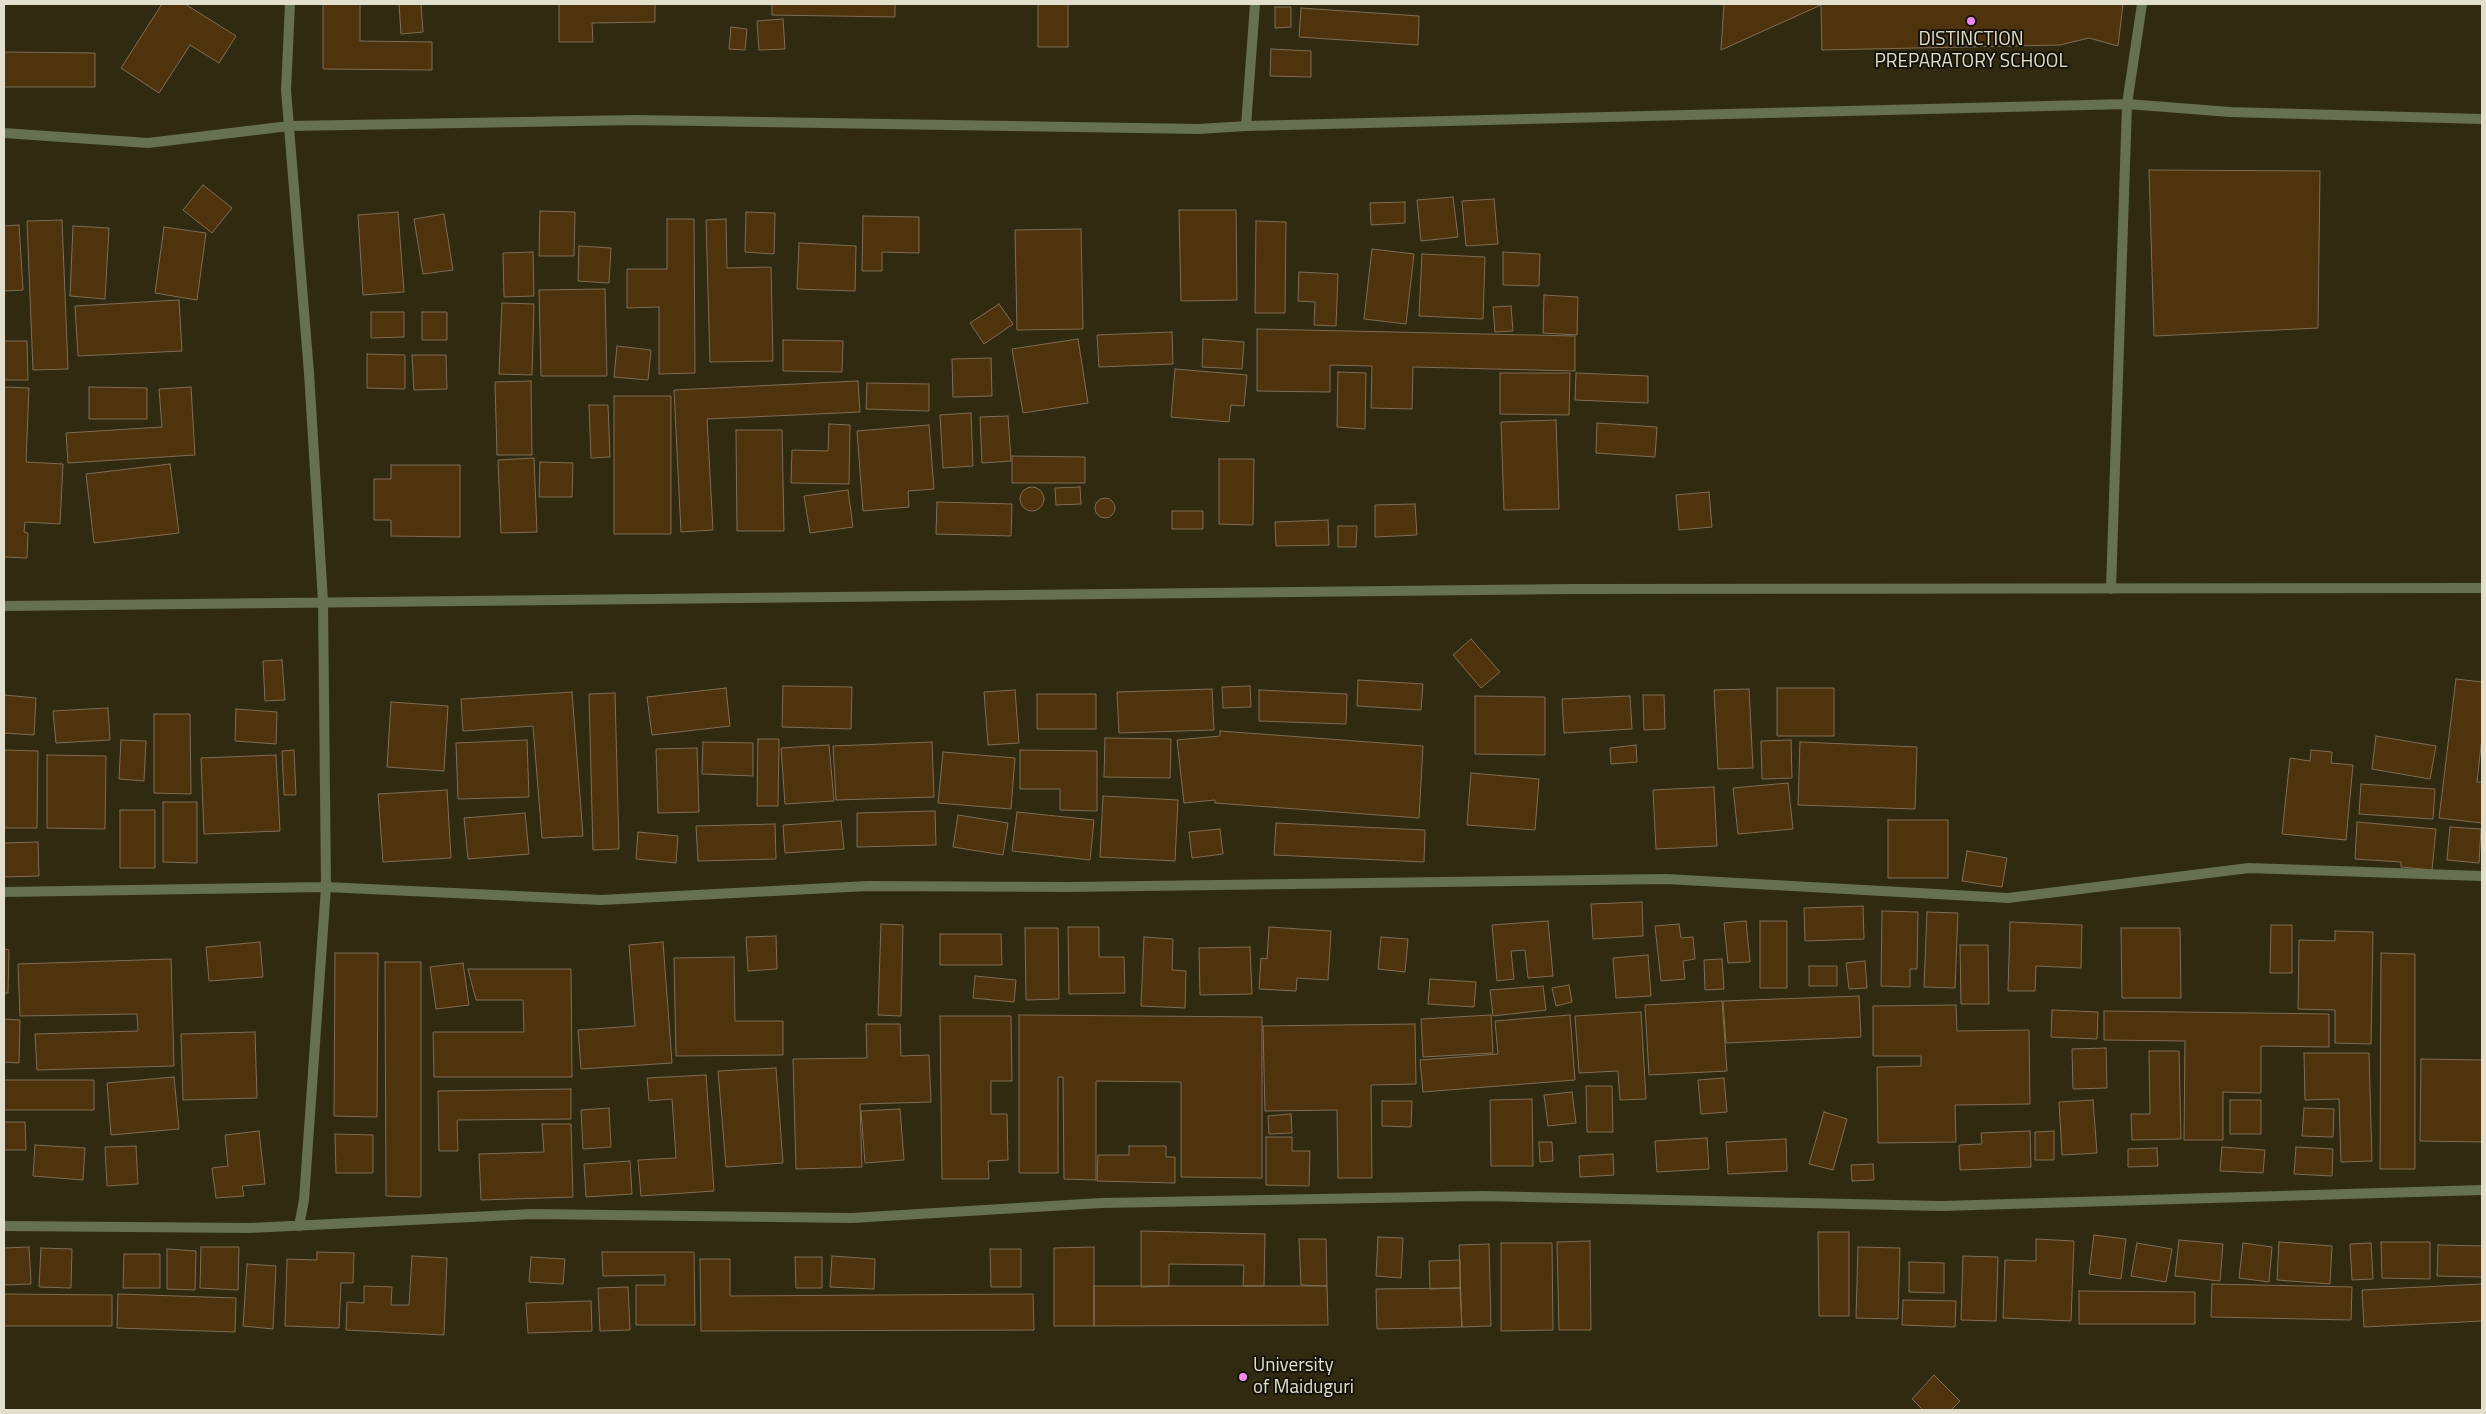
<!DOCTYPE html>
<style>
body{margin:0}
#map{position:relative;width:2486px;height:1414px;overflow:hidden;background:#302a11;font-family:"Titillium Web",sans-serif}
canvas{display:block}
.frame{position:absolute;inset:0;border:5px solid #e2dfcf;pointer-events:none}
</style>
<div id="map">
<canvas width="2486" height="1414"></canvas>
<div class="frame"></div>
</div>
<script>
const ctx = document.querySelector('canvas').getContext('2d');
ctx.lineJoin = 'round';
function fillPath(path, color) {
  ctx.fillStyle = color;
  ctx.fill(path, 'evenodd');
}
function shape(rows) {
  const path = new Path2D();
  for (const r of rows) {
    if (r.length === 3) {
      path.moveTo(r[0] + r[2], r[1]);
      path.arc(r[0], r[1], r[2], 0, 2 * Math.PI);
      continue;
    }
    path.moveTo(r[0], r[1]);
    for (let i = 2; i < r.length; i += 2) path.lineTo(r[i], r[i + 1]);
  }
  return path;
}
function stroke(path, color, width, dash) {
  ctx.strokeStyle = color;
  ctx.lineWidth = width;
  ctx.lineCap = dash ? 'butt' : 'round';
  ctx.setLineDash(dash || []);
  ctx.stroke(path);
}
function drawText(font, color, halo, rows, align = 'center') {
  ctx.font = font + ' "Titillium Web",sans-serif';
  ctx.lineWidth = 4;
  ctx.setLineDash([]);
  ctx.textBaseline = 'middle';
  ctx.strokeStyle = halo;
  ctx.fillStyle = color;
  for (const [text, x, y, turn = 0] of rows) {
    ctx.save();
    ctx.translate(x, y);
    ctx.rotate((+turn || 0) * Math.PI / 180);
    ctx.textAlign = isNaN(turn) ? turn : align;
    if (halo) ctx.strokeText(text, 0, 0);
    ctx.fillText(text, 0, 0);
    ctx.restore();
  }
}
const building = shape([
 [162,4,185,4,236,36,219,63,190,45,159,93,121,68,162,4],
 [323,4,360,4,360,41,432,42,432,70,323,69,323,4],
 [399,4,421,4,423,32,401,34,399,4],
 [559,4,655,4,655,22,592,23,593,42,559,42,559,4],
 [772,4,895,4,895,17,772,15,772,4],
 [1038,4,1068,4,1068,47,1038,47,1038,4],
 [1724,4,2123,4,2118,46,2089,38,2060,45,1822,50,1821,5,1721,50,1724,4],
 [1275,7,1291,7,1291,27,1275,28,1275,7],
 [1301,8,1419,16,1418,45,1299,37,1301,8],
 [783,19,785,49,759,50,757,21,783,19],
 [731,27,747,29,745,50,729,49,731,27],
 [1271,49,1311,51,1311,77,1270,76,1271,49],
 [4,52,95,53,95,87,4,87,4,52],
 [2149,170,2320,171,2318,328,2154,336,2149,170],
 [203,185,232,208,212,233,183,210,203,185],
 [1453,197,1458,237,1421,241,1417,200,1453,197],
 [1494,199,1498,244,1466,246,1462,201,1494,199],
 [1405,202,1405,223,1371,225,1370,203,1405,202],
 [1179,210,1236,210,1237,300,1181,301,1179,210],
 [540,211,575,212,574,256,539,256,540,211],
 [398,212,404,292,363,295,358,215,398,212],
 [746,212,775,213,774,254,745,252,746,212],
 [444,214,453,270,423,274,414,219,444,214],
 [863,216,919,217,919,253,882,252,882,271,862,271,863,216],
 [667,219,694,219,695,373,659,374,659,307,627,308,627,269,667,269,667,219],
 [726,219,727,268,771,267,773,361,710,362,706,220,726,219],
 [62,220,68,369,33,370,27,221,62,220],
 [1256,221,1286,222,1285,313,1255,313,1256,221],
 [19,225,23,290,4,291,4,226,19,225],
 [73,226,109,228,105,299,70,296,73,226],
 [164,227,206,233,197,300,155,293,164,227],
 [1081,229,1083,329,1017,330,1015,230,1081,229],
 [799,243,856,246,855,291,797,289,799,243],
 [579,246,611,248,609,283,578,281,579,246],
 [1372,249,1414,254,1406,324,1364,319,1372,249],
 [533,252,534,296,504,297,503,253,533,252],
 [1503,252,1540,254,1539,286,1503,285,1503,252],
 [1422,254,1485,257,1483,319,1419,316,1422,254],
 [1299,272,1338,274,1336,326,1314,325,1315,302,1298,301,1299,272],
 [605,289,607,376,541,376,539,290,605,289],
 [1544,295,1578,297,1577,335,1543,333,1544,295],
 [179,300,182,351,78,356,75,306,179,300],
 [502,303,534,304,532,375,499,374,502,303],
 [999,304,1013,324,984,344,970,323,999,304],
 [1511,306,1513,331,1495,332,1493,307,1511,306],
 [371,312,404,312,404,337,371,338,371,312],
 [422,312,447,312,447,340,422,340,422,312],
 [1257,329,1575,336,1575,371,1413,367,1412,409,1371,408,1372,366,1330,365,1330,392,1257,391,1257,329],
 [1172,332,1173,364,1099,367,1097,335,1172,332],
 [1078,339,1088,403,1023,413,1012,349,1078,339],
 [1203,339,1244,342,1242,369,1202,367,1203,339],
 [783,340,843,341,842,372,783,371,783,340],
 [4,341,27,341,28,380,4,380,4,341],
 [617,346,651,350,648,380,614,377,617,346],
 [367,354,405,355,405,389,367,388,367,354],
 [412,355,446,355,447,389,414,390,412,355],
 [991,358,992,396,953,397,952,359,991,358],
 [1175,369,1247,375,1244,406,1231,405,1229,422,1171,417,1175,369],
 [1338,372,1366,373,1365,429,1337,427,1338,372],
 [1500,373,1570,373,1569,415,1500,414,1500,373],
 [1576,373,1648,376,1648,403,1575,400,1576,373],
 [531,381,532,455,497,455,495,382,531,381],
 [858,381,860,412,707,419,713,530,681,532,674,390,858,381],
 [867,383,929,384,929,411,866,409,867,383],
 [4,387,29,388,26,462,63,464,60,524,25,522,24,532,28,533,27,558,4,557,4,387],
 [89,387,147,388,147,419,89,419,89,387],
 [191,387,195,455,68,463,66,433,162,427,159,389,191,387],
 [614,396,671,396,671,534,614,534,614,396],
 [589,405,608,405,610,457,591,458,589,405],
 [971,413,973,466,943,468,940,415,971,413],
 [1008,416,1011,461,982,463,980,417,1008,416],
 [1556,420,1559,509,1504,510,1501,422,1556,420],
 [1597,423,1657,427,1655,457,1596,453,1597,423],
 [829,424,850,425,849,484,791,483,792,450,828,451,829,424],
 [929,425,934,489,908,491,909,507,863,511,857,431,929,425],
 [736,430,782,430,784,531,737,531,736,430],
 [1012,456,1085,457,1085,483,1012,483,1012,456],
 [534,458,537,532,501,533,498,460,534,458],
 [1219,459,1254,459,1253,525,1219,524,1219,459],
 [540,462,573,463,572,497,539,497,540,462],
 [170,464,179,533,94,543,86,474,170,464],
 [391,465,460,465,460,537,391,536,391,520,374,520,374,479,391,479,391,465],
 [1032,499,12],
 [1080,487,1081,504,1056,505,1055,488,1080,487],
 [848,490,853,527,810,533,804,496,848,490],
 [1709,492,1712,527,1679,530,1676,495,1709,492],
 [1105,508,10],
 [937,502,1012,504,1011,536,936,534,937,502],
 [1415,504,1417,535,1375,537,1375,505,1415,504],
 [1172,511,1203,511,1203,529,1172,529,1172,511],
 [1328,520,1329,545,1276,546,1275,522,1328,520],
 [1338,526,1357,526,1356,547,1338,547,1338,526],
 [1471,639,1500,672,1481,688,1453,655,1471,639],
 [282,660,285,700,265,701,263,661,282,660],
 [2456,679,2482,682,2482,737,2477,782,2482,782,2482,823,2439,818,2456,679],
 [1358,680,1423,684,1421,710,1357,706,1358,680],
 [783,686,852,687,851,729,782,727,783,686],
 [1250,686,1251,707,1223,708,1222,687,1250,686],
 [726,688,730,726,652,735,647,697,726,688],
 [1777,688,1834,688,1834,736,1777,736,1777,688],
 [1212,689,1214,730,1119,733,1117,692,1212,689],
 [1749,689,1753,768,1718,769,1714,690,1749,689],
 [1015,690,1019,743,988,745,984,692,1015,690],
 [1259,690,1347,694,1346,724,1259,721,1259,690],
 [572,692,583,836,542,838,533,726,463,731,461,699,572,692],
 [615,693,619,849,593,850,589,694,615,693],
 [1037,694,1096,694,1096,729,1037,729,1037,694],
 [4,695,36,698,34,735,4,733,4,695],
 [1643,695,1664,695,1665,729,1644,730,1643,695],
 [1475,696,1545,697,1545,755,1475,754,1475,696],
 [1630,696,1632,729,1564,733,1562,699,1630,696],
 [391,702,448,706,444,771,387,767,391,702],
 [108,708,110,740,56,743,53,711,108,708],
 [236,709,277,712,276,744,235,741,236,709],
 [154,714,190,714,191,794,154,793,154,714],
 [1220,731,1423,746,1419,818,1215,803,1215,800,1184,803,1177,740,1220,736,1220,731],
 [2376,736,2436,746,2430,779,2372,769,2376,736],
 [1105,738,1171,739,1170,778,1104,777,1105,738],
 [758,739,779,739,778,806,757,806,758,739],
 [121,740,146,741,144,781,119,779,121,740],
 [527,740,529,797,458,799,456,743,527,740],
 [1791,740,1792,778,1762,779,1761,741,1791,740],
 [703,742,753,743,753,776,702,774,703,742],
 [932,742,934,797,836,800,833,746,932,742],
 [1800,742,1917,747,1915,809,1798,805,1800,742],
 [829,745,834,801,785,804,781,748,829,745],
 [1636,745,1637,762,1611,764,1610,748,1636,745],
 [697,748,699,812,658,813,656,749,697,748],
 [4,750,38,751,37,828,4,828,4,750],
 [294,750,296,795,284,795,282,751,294,750],
 [1020,750,1097,751,1097,811,1060,810,1060,789,1020,789,1020,750],
 [2311,750,2332,752,2331,763,2353,765,2346,840,2282,834,2290,758,2310,761,2311,750],
 [943,752,1015,758,1011,809,938,803,943,752],
 [47,755,106,756,105,829,47,828,47,755],
 [276,755,280,831,204,834,201,758,276,755],
 [1471,773,1539,779,1535,830,1467,825,1471,773],
 [1788,783,1793,829,1738,834,1733,788,1788,783],
 [2361,784,2435,789,2433,819,2359,814,2361,784],
 [1714,787,1717,846,1656,849,1653,790,1714,787],
 [447,790,451,858,383,862,378,794,447,790],
 [1103,796,1178,800,1175,861,1100,857,1103,796],
 [163,802,197,802,197,863,163,862,163,802],
 [120,810,155,810,155,868,120,868,120,810],
 [935,811,936,845,857,847,857,813,935,811],
 [1017,812,1094,820,1090,860,1012,851,1017,812],
 [525,813,529,854,468,859,464,818,525,813],
 [958,815,1008,823,1003,855,953,847,958,815],
 [1888,820,1948,820,1948,878,1888,878,1888,820],
 [841,821,844,849,785,853,783,825,841,821],
 [2357,822,2436,829,2432,870,2401,867,2401,862,2355,859,2357,822],
 [1276,823,1425,830,1424,862,1274,855,1276,823],
 [775,824,776,859,698,861,696,826,775,824],
 [2450,827,2481,829,2479,863,2447,860,2450,827],
 [1220,829,1223,854,1192,858,1189,832,1220,829],
 [638,832,678,836,676,863,636,859,638,832],
 [38,842,39,876,4,877,4,843,38,842],
 [1967,851,2007,858,2002,887,1962,881,1967,851],
 [1642,902,1643,936,1593,939,1591,904,1642,902],
 [1863,906,1864,939,1805,941,1804,908,1863,906],
 [1882,911,1918,912,1917,969,1910,969,1910,987,1881,986,1882,911],
 [1927,912,1958,913,1955,988,1924,987,1927,912],
 [1548,921,1553,976,1528,978,1525,950,1511,951,1514,979,1497,981,1492,925,1548,921],
 [1746,921,1750,962,1728,963,1724,923,1746,921],
 [1760,921,1787,921,1787,988,1760,988,1760,921],
 [2010,922,2082,925,2081,968,2036,966,2035,991,2008,991,2010,922],
 [881,924,903,925,901,1016,878,1015,881,924],
 [1679,924,1681,938,1693,937,1695,959,1683,961,1685,979,1661,981,1655,926,1679,924],
 [2271,925,2292,925,2292,973,2270,973,2271,925],
 [1068,927,1099,927,1099,957,1124,957,1125,993,1069,994,1068,927],
 [1269,927,1331,931,1328,980,1297,978,1296,991,1259,989,1261,958,1267,959,1269,927],
 [1025,928,1058,928,1059,999,1026,1000,1025,928],
 [2121,928,2180,928,2181,998,2122,998,2121,928],
 [2335,931,2373,932,2371,1044,2335,1043,2335,1010,2298,1009,2299,940,2335,941,2335,931],
 [940,934,1001,934,1002,965,940,965,940,934],
 [776,936,777,969,748,971,746,937,776,936],
 [1144,937,1173,939,1172,970,1186,971,1185,1008,1141,1006,1144,937],
 [1381,937,1408,939,1405,972,1378,969,1381,937],
 [260,942,263,977,209,981,206,947,260,942],
 [663,942,672,1063,581,1069,578,1030,635,1026,629,945,663,942],
 [1960,945,1988,945,1989,1004,1961,1004,1960,945],
 [1250,947,1252,994,1200,995,1199,948,1250,947],
 [4,949,9,950,8,993,4,993,4,949],
 [335,953,378,953,377,1117,334,1116,335,953],
 [2381,953,2415,954,2415,1169,2380,1169,2381,953],
 [1648,955,1651,996,1616,998,1613,958,1648,955],
 [734,957,735,1021,783,1021,783,1055,676,1056,674,958,734,957],
 [171,959,174,1066,37,1070,35,1034,138,1031,137,1014,20,1016,18,964,171,959],
 [1722,959,1724,989,1705,990,1704,960,1722,959],
 [1865,961,1867,988,1849,989,1846,963,1865,961],
 [385,962,421,962,421,1197,386,1196,385,962],
 [463,963,469,1005,436,1009,430,967,463,963],
 [1809,966,1837,966,1837,986,1809,986,1809,966],
 [468,969,571,969,572,1077,434,1077,433,1032,524,1032,523,1000,476,1000,468,969],
 [975,976,1016,980,1014,1002,973,998,975,976],
 [1430,979,1476,982,1474,1007,1428,1004,1430,979],
 [1569,985,1572,1002,1556,1006,1552,988,1569,985],
 [1543,986,1546,1010,1493,1016,1490,990,1543,986],
 [1859,996,1861,1037,1726,1043,1723,1001,1859,996],
 [1722,1001,1727,1071,1649,1075,1645,1005,1722,1001],
 [1956,1005,1957,1031,2029,1030,2030,1104,1955,1105,1956,1142,1878,1143,1877,1067,1921,1066,1921,1056,1873,1056,1873,1006,1956,1005],
 [2052,1010,2098,1012,2097,1039,2051,1037,2052,1010],
 [2104,1011,2329,1014,2329,1047,2261,1046,2261,1093,2223,1092,2223,1140,2184,1140,2185,1041,2104,1040,2104,1011],
 [1641,1012,1646,1099,1620,1100,1618,1071,1579,1073,1575,1016,1641,1012],
 [1019,1015,1262,1017,1262,1178,1181,1177,1181,1082,1096,1081,1096,1180,1064,1179,1063,1077,1058,1077,1058,1173,1019,1173,1019,1015],
 [1491,1015,1493,1053,1423,1057,1421,1019,1491,1015],
 [1570,1015,1575,1080,1423,1092,1420,1060,1498,1054,1495,1021,1570,1015],
 [940,1016,1011,1016,1012,1081,991,1081,991,1114,1007,1114,1008,1160,988,1161,989,1179,942,1179,940,1016],
 [4,1019,20,1020,19,1063,4,1062,4,1019],
 [866,1024,900,1024,901,1056,929,1055,931,1102,860,1104,862,1167,796,1169,793,1059,867,1058,866,1024],
 [1415,1024,1416,1084,1371,1085,1372,1178,1338,1178,1337,1110,1265,1111,1263,1026,1415,1024],
 [255,1032,257,1098,183,1100,181,1034,255,1032],
 [2106,1048,2107,1088,2073,1089,2072,1049,2106,1048],
 [2149,1051,2179,1051,2181,1139,2132,1140,2131,1114,2150,1114,2149,1051],
 [2304,1053,2369,1053,2372,1161,2341,1162,2339,1099,2305,1100,2304,1053],
 [2421,1059,2482,1060,2482,1142,2420,1141,2421,1059],
 [776,1068,783,1163,726,1167,718,1071,776,1068],
 [706,1075,714,1191,641,1196,638,1160,676,1158,672,1099,649,1101,647,1078,706,1075],
 [174,1077,179,1129,111,1135,107,1083,174,1077],
 [1724,1078,1727,1112,1701,1114,1698,1080,1724,1078],
 [4,1080,94,1080,94,1110,4,1110,4,1080],
 [1586,1086,1612,1086,1613,1132,1587,1132,1586,1086],
 [571,1089,571,1119,457,1120,458,1151,439,1151,438,1091,571,1089],
 [1572,1092,1576,1123,1548,1126,1544,1095,1572,1092],
 [1532,1099,1533,1166,1491,1166,1490,1100,1532,1099],
 [2093,1100,2097,1153,2062,1155,2059,1102,2093,1100],
 [2230,1100,2261,1100,2261,1134,2230,1134,2230,1100],
 [1382,1101,1412,1101,1411,1127,1382,1126,1382,1101],
 [609,1108,611,1147,583,1149,581,1110,609,1108],
 [2304,1108,2334,1109,2333,1137,2302,1136,2304,1108],
 [900,1109,904,1160,865,1163,861,1111,900,1109],
 [1824,1112,1847,1119,1833,1170,1809,1164,1824,1112],
 [1291,1114,1292,1133,1269,1134,1268,1116,1291,1114],
 [4,1122,25,1122,26,1150,4,1150,4,1122],
 [542,1124,571,1124,573,1197,481,1200,479,1154,544,1152,542,1124],
 [259,1131,265,1184,242,1186,244,1196,216,1198,212,1168,228,1166,225,1135,259,1131],
 [2030,1131,2031,1167,1960,1170,1959,1145,1982,1144,1981,1133,2030,1131],
 [2054,1131,2054,1160,2035,1160,2035,1132,2054,1131],
 [335,1134,373,1135,373,1173,336,1173,335,1134],
 [1266,1137,1292,1137,1292,1151,1310,1151,1309,1186,1266,1185,1266,1137],
 [1707,1138,1709,1169,1657,1172,1655,1141,1707,1138],
 [1786,1139,1787,1171,1728,1174,1726,1142,1786,1139],
 [1539,1142,1552,1142,1553,1161,1540,1162,1539,1142],
 [35,1145,85,1148,83,1180,33,1176,35,1145],
 [136,1146,138,1184,107,1186,105,1147,136,1146],
 [1129,1146,1166,1146,1166,1157,1175,1157,1175,1183,1097,1181,1098,1155,1129,1155,1129,1146],
 [2222,1147,2265,1150,2263,1173,2220,1171,2222,1147],
 [2296,1147,2333,1149,2332,1176,2294,1174,2296,1147],
 [2157,1148,2158,1166,2128,1167,2128,1149,2157,1148],
 [1613,1154,1614,1175,1580,1177,1579,1156,1613,1154],
 [630,1161,632,1194,586,1197,584,1164,630,1161],
 [1873,1164,1874,1180,1852,1181,1851,1165,1873,1164],
 [1141,1231,1265,1234,1264,1286,1243,1286,1244,1265,1169,1264,1169,1286,1141,1287,1141,1231],
 [1818,1232,1849,1232,1849,1316,1819,1316,1818,1232],
 [2094,1235,2126,1239,2121,1279,2089,1274,2094,1235],
 [1378,1237,1403,1238,1401,1278,1376,1276,1378,1237],
 [1299,1239,1326,1239,1327,1286,1301,1285,1299,1239],
 [2036,1239,2074,1241,2071,1321,2003,1318,2005,1260,2036,1261,2036,1239],
 [2179,1240,2223,1244,2220,1281,2175,1276,2179,1240],
 [1590,1241,1591,1330,1559,1330,1557,1242,1590,1241],
 [2279,1242,2332,1246,2330,1284,2277,1280,2279,1242],
 [2381,1242,2430,1242,2430,1279,2382,1278,2381,1242],
 [1501,1243,1552,1243,1553,1330,1501,1331,1501,1243],
 [2137,1243,2172,1249,2166,1282,2131,1276,2137,1243],
 [2243,1243,2272,1247,2269,1282,2239,1278,2243,1243],
 [2371,1243,2373,1279,2352,1280,2350,1244,2371,1243],
 [1489,1244,1491,1326,1462,1327,1459,1245,1489,1244],
 [2438,1245,2482,1246,2482,1277,2437,1276,2438,1245],
 [29,1247,31,1284,4,1285,4,1248,29,1247],
 [201,1247,239,1247,238,1290,200,1288,201,1247],
 [1094,1247,1094,1326,1054,1326,1054,1248,1094,1247],
 [1858,1247,1900,1248,1898,1319,1856,1318,1858,1247],
 [41,1248,72,1249,71,1288,39,1287,41,1248],
 [167,1249,196,1251,195,1290,167,1289,167,1249],
 [990,1249,1021,1249,1021,1287,991,1287,990,1249],
 [317,1252,354,1253,353,1283,341,1283,339,1328,285,1326,287,1259,317,1260,317,1252],
 [602,1252,694,1252,695,1325,636,1325,636,1285,665,1285,665,1275,603,1276,602,1252],
 [124,1254,160,1254,160,1288,123,1288,124,1254],
 [412,1256,447,1258,444,1335,346,1330,347,1302,364,1303,364,1286,392,1287,391,1305,409,1305,412,1256],
 [832,1256,875,1259,874,1289,830,1287,832,1256],
 [1963,1256,1998,1257,1996,1321,1961,1320,1963,1256],
 [531,1257,565,1259,563,1284,529,1282,531,1257],
 [795,1257,822,1257,822,1288,796,1288,795,1257],
 [700,1259,730,1259,730,1296,1033,1294,1034,1330,701,1331,700,1259],
 [1460,1260,1460,1288,1430,1289,1429,1261,1460,1260],
 [1909,1262,1944,1263,1944,1293,1909,1292,1909,1262],
 [247,1264,276,1266,273,1329,243,1326,247,1264],
 [2212,1284,2352,1287,2351,1320,2211,1317,2212,1284],
 [2482,1284,2482,1321,2364,1327,2362,1290,2482,1284],
 [1094,1286,1327,1286,1328,1325,1094,1326,1094,1286],
 [628,1287,630,1330,600,1331,598,1288,628,1287],
 [1460,1288,1462,1327,1377,1329,1376,1289,1460,1288],
 [2079,1291,2195,1292,2195,1324,2079,1324,2079,1291],
 [4,1294,112,1295,112,1326,4,1326,4,1294],
 [118,1294,236,1298,235,1332,117,1328,118,1294],
 [1903,1300,1956,1301,1955,1327,1902,1325,1903,1300],
 [591,1301,592,1331,528,1333,526,1303,591,1301],
 [1934,1375,1960,1401,1951,1410,1923,1410,1912,1399,1934,1375]
]);
fillPath(building, '#4e330c');
stroke(building, '#806d56', 1);
stroke(shape([
 [290,4,286,90,309,373,323,601,326,887,304,1200,299,1226],
 [1246,126,1255,4],
 [4,133,148,143,289,126,637,120,1199,129,1246,126,2127,104,2230,112,2482,119],
 [2111,589,2127,104,2142,4],
 [4,606,1572,589,2482,588],
 [4,892,326,887,601,900,868,886,1068,887,1666,879,2008,898,2249,868,2482,876],
 [4,1226,250,1228,532,1214,852,1218,1101,1203,1482,1196,1942,1206,2482,1190]
]), '#657151', 10);
for (const [x, y, r, color] of [
 [1971,21,5,"#f28af3"],
 [1243,1377,5,"#f28af3"]
]) {
  const dot = new Path2D();
  dot.arc(x, y, r, 0, 2 * Math.PI);
  ctx.fillStyle = color;
  ctx.fill(dot);
  stroke(dot, '#151308', 2);
}
drawText('19px', '#e2dfcf', '#151308', [
 ["DISTINCTION",1971,40],
 ["PREPARATORY SCHOOL",1971,62],
 ["University",1253,1366,"left"],
 ["of Maiduguri",1253,1388,"left"]
]);
</script>
